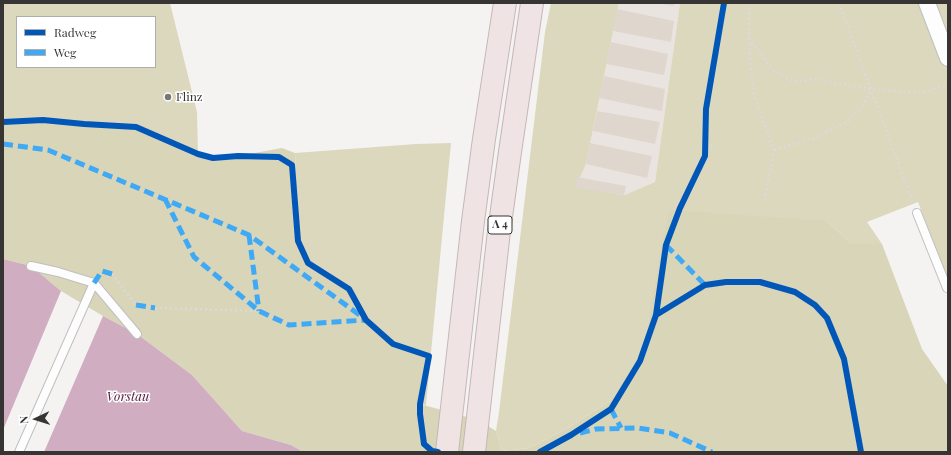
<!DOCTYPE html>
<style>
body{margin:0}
#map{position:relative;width:951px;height:455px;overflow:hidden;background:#f4f3f2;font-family:"Playfair Display",serif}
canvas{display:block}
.frame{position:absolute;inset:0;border:4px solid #363534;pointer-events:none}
.legend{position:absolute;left:16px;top:16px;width:140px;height:52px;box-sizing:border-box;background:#fff;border:1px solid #afaeae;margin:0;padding:5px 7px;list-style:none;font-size:12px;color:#363534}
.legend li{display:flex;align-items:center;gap:8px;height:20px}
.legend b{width:20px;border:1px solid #afaeae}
.north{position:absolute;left:16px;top:399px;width:40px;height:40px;-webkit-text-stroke:3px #fff;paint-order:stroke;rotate:266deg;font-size:11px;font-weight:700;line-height:16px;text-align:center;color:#363534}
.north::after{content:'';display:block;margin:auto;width:14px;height:18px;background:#363534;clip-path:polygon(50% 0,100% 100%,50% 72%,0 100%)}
</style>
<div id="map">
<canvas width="951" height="455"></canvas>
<div class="frame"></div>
<ul class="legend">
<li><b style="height:5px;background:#0057b8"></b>Radweg</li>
<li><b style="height:5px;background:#3fa9f5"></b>Weg</li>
</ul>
<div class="north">N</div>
</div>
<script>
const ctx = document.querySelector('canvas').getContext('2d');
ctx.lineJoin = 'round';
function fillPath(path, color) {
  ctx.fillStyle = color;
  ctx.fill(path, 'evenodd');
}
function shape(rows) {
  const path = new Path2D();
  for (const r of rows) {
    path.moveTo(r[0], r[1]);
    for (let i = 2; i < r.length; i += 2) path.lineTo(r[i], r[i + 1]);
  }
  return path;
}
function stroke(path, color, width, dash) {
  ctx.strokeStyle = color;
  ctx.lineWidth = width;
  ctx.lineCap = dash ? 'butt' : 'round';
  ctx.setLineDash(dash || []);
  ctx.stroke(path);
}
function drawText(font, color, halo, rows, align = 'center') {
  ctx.font = font + ' "Playfair Display",serif';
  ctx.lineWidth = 3;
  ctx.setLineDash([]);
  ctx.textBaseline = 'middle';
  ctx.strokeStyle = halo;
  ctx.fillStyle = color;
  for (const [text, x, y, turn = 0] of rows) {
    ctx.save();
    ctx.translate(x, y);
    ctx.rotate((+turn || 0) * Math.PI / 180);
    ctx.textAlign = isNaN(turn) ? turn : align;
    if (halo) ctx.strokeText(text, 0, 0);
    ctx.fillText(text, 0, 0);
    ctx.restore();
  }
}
fillPath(shape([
 [619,3,680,3,655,182,624,195,576,187,577,177,586,164]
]), '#eae4e1');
fillPath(shape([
 [3,3,170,3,197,112,198,154,136,127,84,124,43,120,3,122],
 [17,17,155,17,155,67,17,67],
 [551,3,619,3,586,164,576,186,624,195,655,182,680,3,948,3,948,278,947,278,918,202,867,222,882,244,851,244,827,221,649,317,640,361,610,401,566,429,529,448,502,451,496,431,499,412,545,32],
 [451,143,426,405,420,404,429,356,393,344,366,320,349,289,308,263,298,241,295,153,416,144]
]), '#dcd8be');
fillPath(shape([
 [43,120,84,124,136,127,198,154,213,158,238,156,282,148,295,153,298,241,308,263,349,289,366,320,393,344,429,356,420,404,478,420,496,431,502,451,529,448,566,429,610,401,639,361,649,317,662,243,670,210,827,221,851,244,882,244,922,349,948,386,948,452,303,452,291,445,242,431,192,375,137,334,103,316,61,291,31,266,3,259,3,122]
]), '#d9d5b8');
fillPath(shape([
 [3,259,31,266,61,291,3,430],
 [103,316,137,334,192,375,242,431,291,445,303,452,44,452]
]), '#d0adc0');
fillPath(shape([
 [662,3,674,3,674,6,662,4],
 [617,9,674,21,671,42,613,31],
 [611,42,668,54,664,75,606,64],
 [604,76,665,89,662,111,599,98],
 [597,111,660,122,655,144,593,131],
 [590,143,652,156,647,178,586,164],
 [577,177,626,186,624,195,576,187]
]), '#dfd7ce');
const lane = shape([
 [917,213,947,288],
 [31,266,58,272,94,283,137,334],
 [19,452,94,283]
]);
const street = shape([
 [927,3,948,58]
]);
const highway = shape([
 [447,452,473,221,484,139,505,3],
 [474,452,499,231,510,152,532,3]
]);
stroke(lane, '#c0bfbf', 10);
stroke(street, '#c0bfbf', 18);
stroke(highway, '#c4b7b8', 24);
stroke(shape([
 [750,3,749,6,749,38,751,71,755,98,774,150,772,163,764,201],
 [839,3,913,203],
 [749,38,773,70,794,82,816,79,850,86,871,89,921,93,948,85],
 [706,145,716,147],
 [774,150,815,138,847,122,863,105,871,89],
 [112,274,136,305],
 [155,308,259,311]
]), '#dadad9', 2.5, [2, 3]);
stroke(lane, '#fdfdfd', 8);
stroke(street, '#fdfdfd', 16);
stroke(highway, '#efe3e4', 22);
stroke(shape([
 [3,144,48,150,249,235,361,316],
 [165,199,194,257,259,311,289,325,366,320],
 [249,235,259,311],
 [666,245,705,285],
 [94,283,102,271,112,274],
 [136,305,155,308],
 [611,409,621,428],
 [580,433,596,429,638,428,670,433,712,452]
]), '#3fa9f5', 5, [10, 5]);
stroke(shape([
 [3,122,43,120,84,124,136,127,198,154,213,158,238,156,279,157,292,165,298,241,308,263,349,289,366,320,393,344,429,356,420,404,420,414,424,444,432,451,438,452],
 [656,315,705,285,726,282,760,282,795,292,815,305,827,318,844,359,861,452],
 [540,452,571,435,611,409,640,361,656,315,666,245,680,208,705,156,706,109,724,3]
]), '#0057b8', 6);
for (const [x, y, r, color] of [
 [168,97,4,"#787876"]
]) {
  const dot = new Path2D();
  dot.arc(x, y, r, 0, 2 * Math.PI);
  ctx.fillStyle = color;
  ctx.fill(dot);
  stroke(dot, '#fff', 1.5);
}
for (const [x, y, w] of [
 [500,225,24]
]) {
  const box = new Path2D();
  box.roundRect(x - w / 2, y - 9, w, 18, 3);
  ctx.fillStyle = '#fff';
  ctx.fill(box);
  stroke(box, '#363534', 1);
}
drawText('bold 11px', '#363534', null, [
 ["A 4",500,225]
]);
drawText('12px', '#363534', '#fff', [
 ["Flinz",176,97]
], 'left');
drawText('italic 13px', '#55193e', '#fff', [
 ["Vorstau",128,397]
]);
</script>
